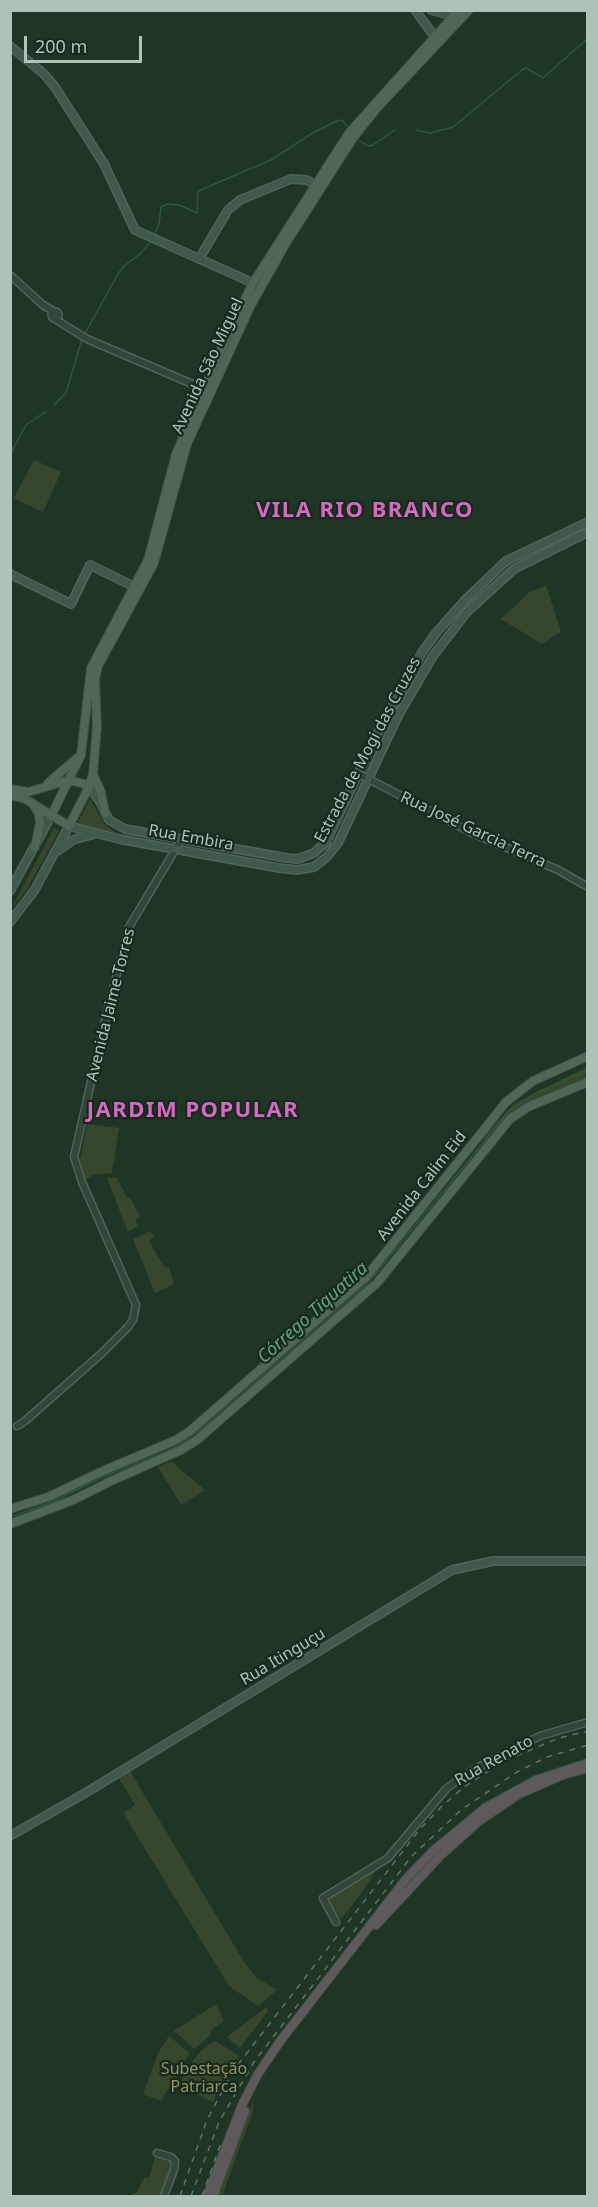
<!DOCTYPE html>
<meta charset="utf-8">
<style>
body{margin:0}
#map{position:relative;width:598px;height:2207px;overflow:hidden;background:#1f3526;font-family:"Noto Sans",sans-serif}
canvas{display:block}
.frame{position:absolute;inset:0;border:12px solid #acc3b5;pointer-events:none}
.scale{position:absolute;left:24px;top:36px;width:118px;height:27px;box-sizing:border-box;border:3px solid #acc3b5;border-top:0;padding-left:8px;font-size:18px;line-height:21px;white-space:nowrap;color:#acc3b5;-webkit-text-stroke:4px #182a1e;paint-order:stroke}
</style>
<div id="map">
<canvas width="598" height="2207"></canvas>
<div class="frame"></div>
<div class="scale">200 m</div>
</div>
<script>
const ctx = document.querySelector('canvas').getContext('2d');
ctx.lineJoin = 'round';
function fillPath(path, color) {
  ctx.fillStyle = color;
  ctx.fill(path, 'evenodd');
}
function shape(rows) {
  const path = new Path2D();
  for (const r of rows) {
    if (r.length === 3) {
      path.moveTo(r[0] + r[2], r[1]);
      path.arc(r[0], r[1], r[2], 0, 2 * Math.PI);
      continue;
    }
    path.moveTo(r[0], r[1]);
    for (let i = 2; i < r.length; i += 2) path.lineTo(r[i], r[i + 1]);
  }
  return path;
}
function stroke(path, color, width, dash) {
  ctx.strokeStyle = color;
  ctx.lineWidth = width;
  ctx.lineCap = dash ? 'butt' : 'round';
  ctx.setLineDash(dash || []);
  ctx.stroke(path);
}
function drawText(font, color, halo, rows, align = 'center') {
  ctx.font = font + ' "Noto Sans",sans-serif';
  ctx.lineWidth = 4.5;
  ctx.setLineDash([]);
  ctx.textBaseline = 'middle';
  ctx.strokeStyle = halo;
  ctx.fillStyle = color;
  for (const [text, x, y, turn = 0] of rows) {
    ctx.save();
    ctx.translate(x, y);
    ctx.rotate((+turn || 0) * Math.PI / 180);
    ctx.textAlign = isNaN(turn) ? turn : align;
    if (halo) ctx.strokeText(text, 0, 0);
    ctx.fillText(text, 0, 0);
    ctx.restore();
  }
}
fillPath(shape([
 [34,460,61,472,43,512,14,498],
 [546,585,561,632,542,644,501,619,528,593],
 [90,799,105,824,114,831,113,834,77,824],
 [54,828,59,831,27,889,11,909],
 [587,1067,587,1080,526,1104,514,1111,488,1142,482,1138,515,1103],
 [87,1124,119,1128,112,1173,93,1175,85,1180,79,1167],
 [113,1177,117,1178,126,1196,131,1199,140,1217,135,1219,138,1226,128,1232,107,1178],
 [150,1231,154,1237,149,1241,165,1268,169,1267,174,1284,155,1293,133,1239],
 [171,1461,205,1490,181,1505,158,1467],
 [130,1771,244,1962,256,1977,277,1990,258,2006,229,1986,123,1813,135,1805,118,1777],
 [378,1868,361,1894,341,1919,328,1899],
 [216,2004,224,2021,212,2029,210,2036,194,2049,174,2031],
 [266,2007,268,2011,240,2048,227,2037],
 [169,2036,190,2053,161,2101,143,2094,158,2053],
 [216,2041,239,2056,226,2074,213,2102,178,2086,197,2055,208,2045],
 [253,2102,253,2111,222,2196,216,2196],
 [156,2154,172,2159,174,2167,166,2179,161,2196,129,2196,137,2192,145,2177,149,2178]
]), '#37472d');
stroke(shape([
 [416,130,431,133,453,127,522,70,526,68,543,78,588,38],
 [359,140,368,146,373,145,395,130],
 [154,236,159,224,161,207,168,204,179,205,197,213,198,191,271,160,311,134,337,121,342,120,347,126],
 [84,335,118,274,124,266,140,254,152,240],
 [54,405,66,393,82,339],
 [10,455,26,425,45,412],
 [10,1517,52,1502,101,1478,178,1446,200,1430,369,1282,508,1112,536,1093,588,1070]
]), '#2d573b', 1.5);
const tertiary = shape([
 [10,275,43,305,55,312],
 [55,315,3.5],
 [55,319,87,339,204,389],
 [359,774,470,832,558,870,588,887],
 [17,1426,25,1421,101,1354,128,1327,133,1320,136,1305,82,1182,74,1157,105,1020,129,927,181,840],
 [336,1922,323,1898,388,1858,446,1789,465,1775,486,1763,540,1736,588,1722],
 [157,2153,171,2157,175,2161,174,2170,164,2196]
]);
const secondary = shape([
 [415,10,437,40],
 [431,10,453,16],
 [10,46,44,74,55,87,104,164,135,230,253,283],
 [199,259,228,210,240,200,291,179,307,180,318,187],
 [10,574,71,604,90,565,139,589],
 [89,787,99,800,109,820,125,829,287,858,298,859,314,853,326,842,377,734,423,651,436,633,466,599,506,561,588,522],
 [59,850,73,840,94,834],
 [10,891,51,816],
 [10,922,34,891,69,826,119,839,279,868,297,870,314,867,327,857,338,843,398,716,433,656,467,612,514,569,588,532],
 [10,1836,87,1792,452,1570,493,1561,588,1561]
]);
const primary = shape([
 [93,774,101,792,105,813],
 [48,783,77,758],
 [10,789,28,792,69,780,84,784,89,787],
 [10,795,25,799,69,826,89,787,93,774,97,726,95,679,98,666,154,563,187,444,251,305,286,243,353,138,377,108,469,10],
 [33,804,39,814,40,823,35,847],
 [51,816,81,755,91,668,148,560,176,454,226,338,253,283,349,133,459,10],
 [10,1509,48,1497,105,1470,176,1440,190,1431,366,1277,506,1102,533,1081,588,1056],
 [10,1524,73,1500,111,1481,181,1450,197,1440,377,1283,510,1119,528,1107,588,1082]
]);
const trunk = shape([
 [376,1925,440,1856,479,1821,519,1794,563,1775,588,1768],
 [207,2196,242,2105,258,2074,281,2040,406,1879,434,1850,485,1808,536,1780,588,1763],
 [213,2196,245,2111]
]);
stroke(tertiary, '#506457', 9);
stroke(secondary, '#506457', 10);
stroke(primary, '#3c4f42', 10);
stroke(trunk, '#3d5044', 10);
stroke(tertiary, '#324639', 6);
stroke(secondary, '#40594a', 7);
stroke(primary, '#506657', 8);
stroke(trunk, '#5e5a5c', 8);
stroke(shape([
 [180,2196,207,2120,233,2071,420,1829,441,1807,464,1787,504,1761,559,1738,588,1731],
 [191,2196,219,2122,254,2062,411,1857,461,1810,517,1772,547,1757,588,1745],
 [202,2196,222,2140]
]), '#5d7666', 1.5, [6, 6]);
drawText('16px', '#acc3b5', '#182a1e', [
 ["Avenida São Miguel",208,366,-65],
 ["Estrada de Mogi das Cruzes",368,750,-62],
 ["Rua José Garcia Terra",473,830,25],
 ["Rua Embira",191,838,10],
 ["Avenida Jaime Torres",111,1005,-76],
 ["Avenida Calim Eid",422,1186,-52],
 ["Rua Itinguçu",283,1657,-31],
 ["Rua Renato",494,1761,-29]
]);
drawText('16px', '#939364', '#182a1e', [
 ["Subestação",204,2069],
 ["Patriarca",204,2087]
]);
drawText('italic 18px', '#64a379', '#182a1e', [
 ["Córrego Tiquatira",313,1313,-42]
]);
ctx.letterSpacing = '1.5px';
drawText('bold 22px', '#d669c1', '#182a1e', [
 ["VILA RIO BRANCO",365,511],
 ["JARDIM POPULAR",193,1111]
]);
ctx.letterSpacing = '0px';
</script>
